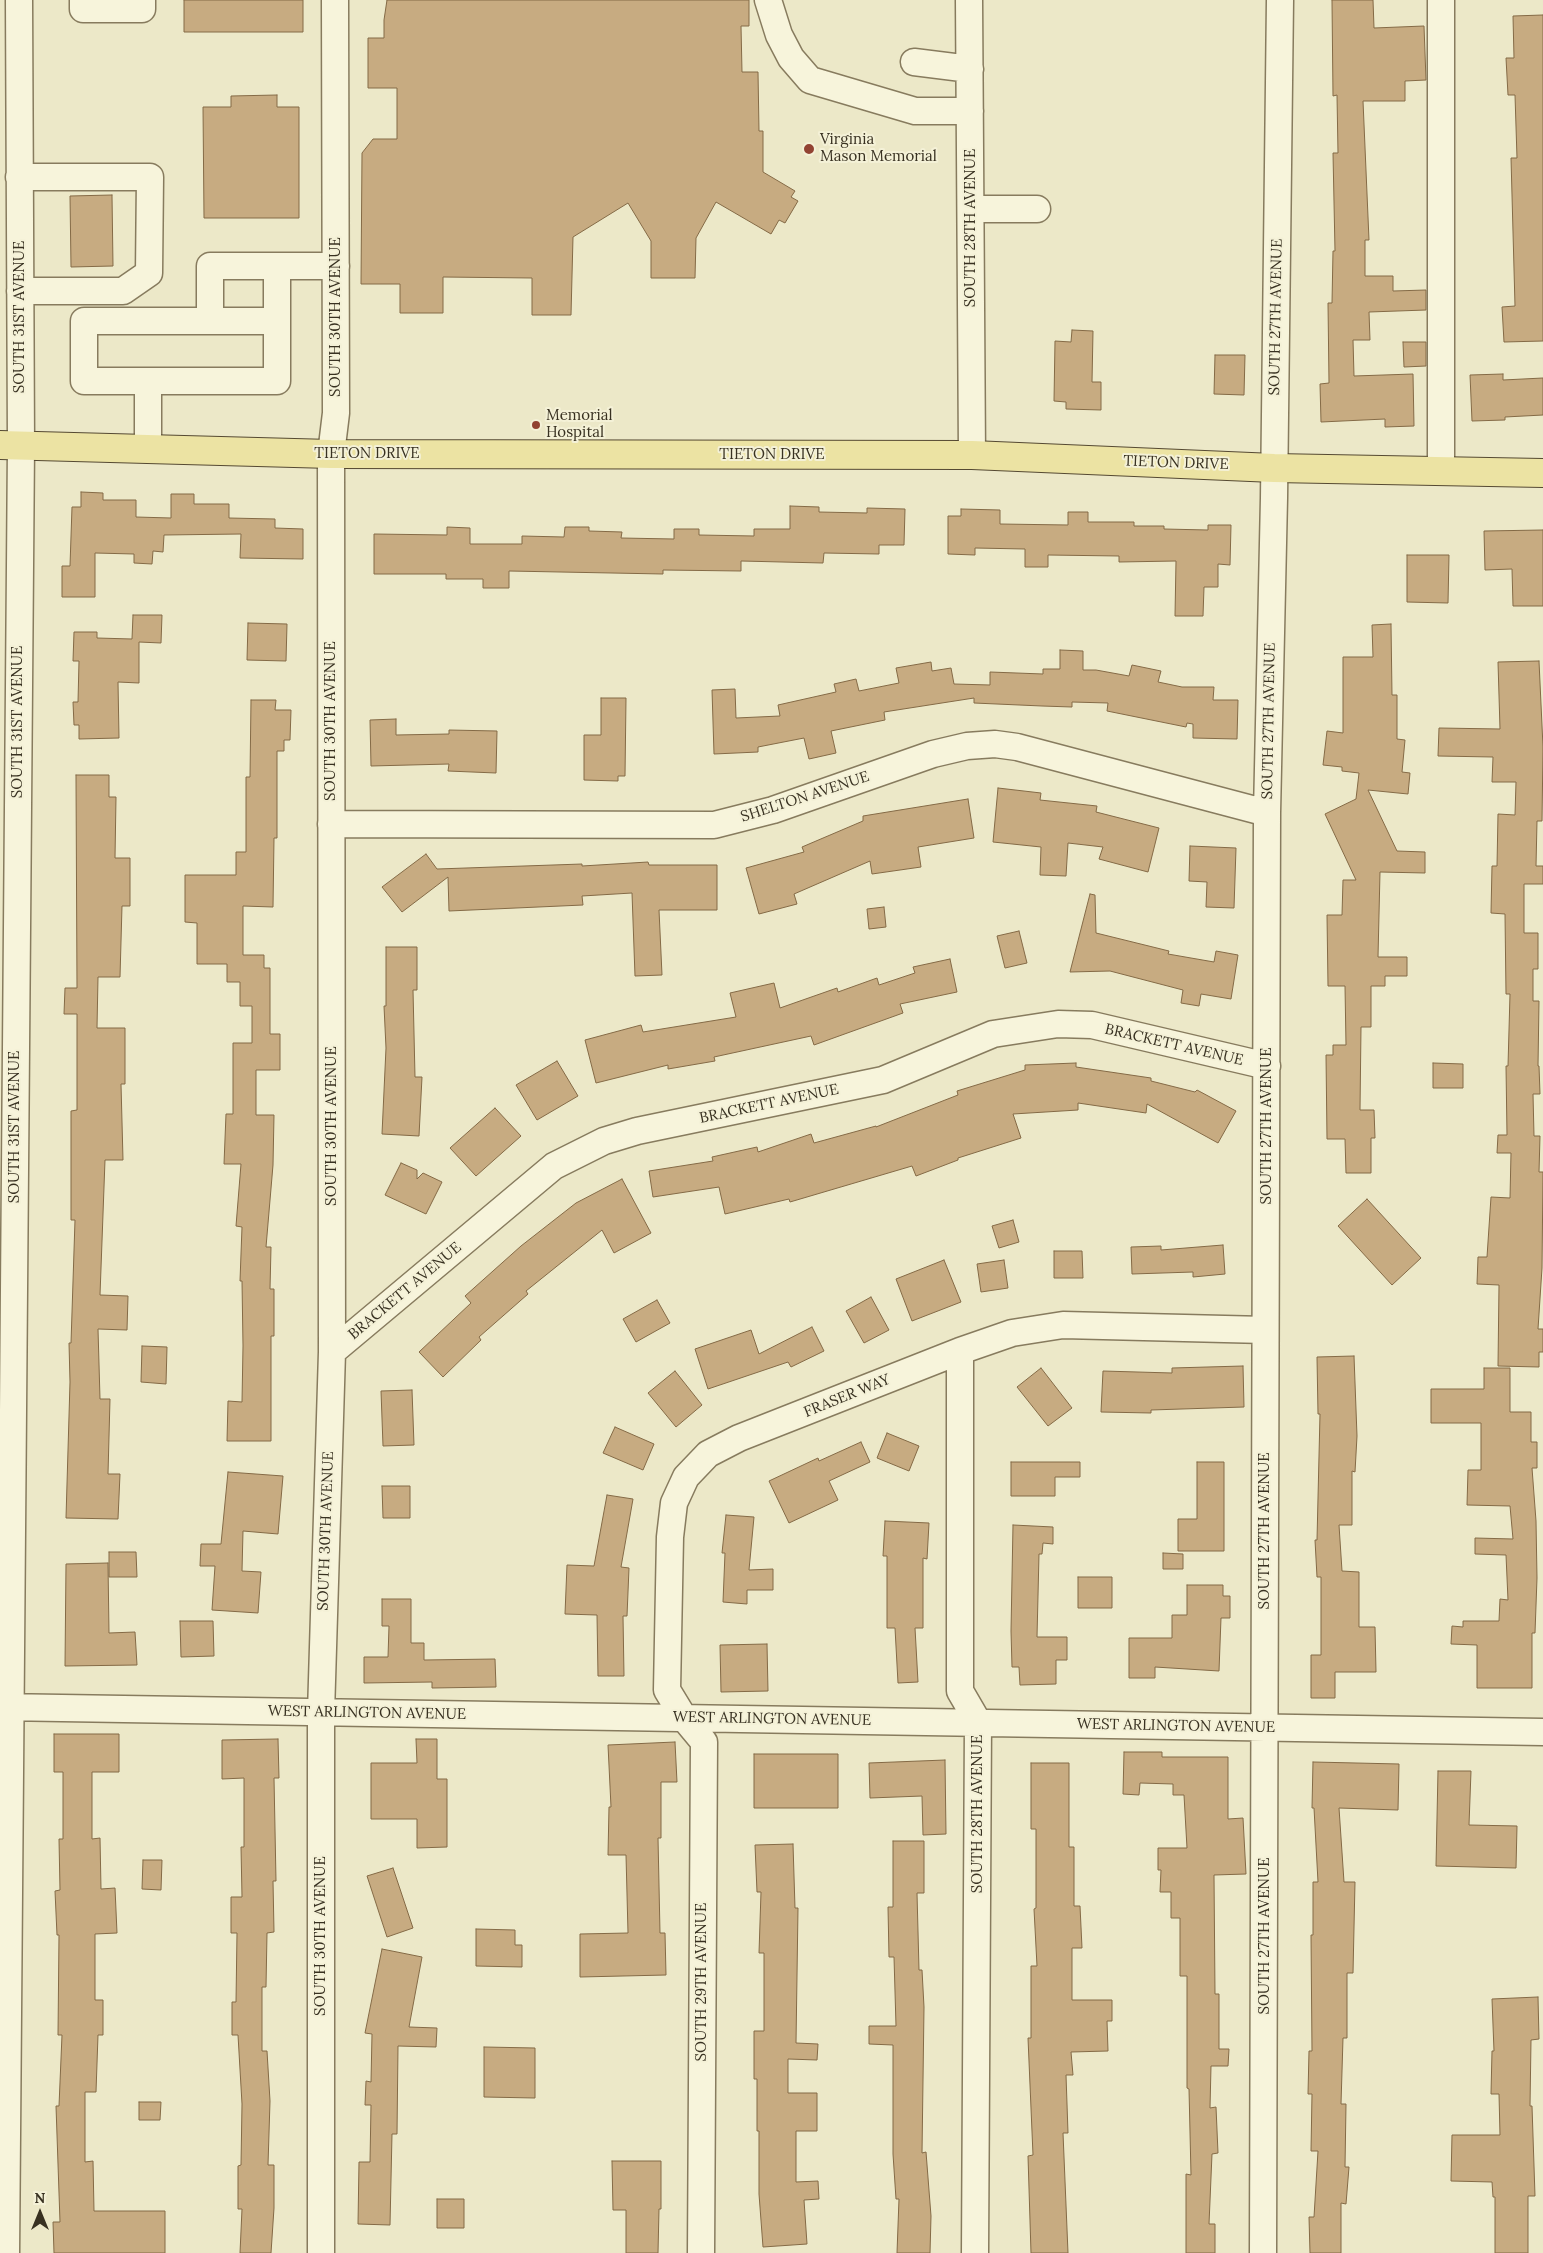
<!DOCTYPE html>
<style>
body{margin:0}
#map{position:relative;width:1543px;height:2253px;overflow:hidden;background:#ece8c8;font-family:Lora,serif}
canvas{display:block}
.north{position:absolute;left:15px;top:2188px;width:50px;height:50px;-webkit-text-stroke:4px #f4f1d7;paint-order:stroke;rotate:0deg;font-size:14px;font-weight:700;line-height:20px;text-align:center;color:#383121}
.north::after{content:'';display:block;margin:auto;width:18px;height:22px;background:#383121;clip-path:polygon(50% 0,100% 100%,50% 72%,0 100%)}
</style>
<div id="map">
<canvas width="1543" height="2253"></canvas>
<div class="north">N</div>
</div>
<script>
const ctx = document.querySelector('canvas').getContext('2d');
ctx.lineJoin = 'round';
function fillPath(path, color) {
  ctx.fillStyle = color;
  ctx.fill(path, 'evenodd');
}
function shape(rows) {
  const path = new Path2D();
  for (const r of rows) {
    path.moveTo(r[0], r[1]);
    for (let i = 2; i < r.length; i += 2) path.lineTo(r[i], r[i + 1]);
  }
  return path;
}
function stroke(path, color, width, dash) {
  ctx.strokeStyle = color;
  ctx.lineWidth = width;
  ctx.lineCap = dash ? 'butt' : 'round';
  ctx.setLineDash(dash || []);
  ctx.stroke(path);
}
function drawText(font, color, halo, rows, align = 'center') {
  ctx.font = font + ' Lora,serif';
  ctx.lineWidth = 4;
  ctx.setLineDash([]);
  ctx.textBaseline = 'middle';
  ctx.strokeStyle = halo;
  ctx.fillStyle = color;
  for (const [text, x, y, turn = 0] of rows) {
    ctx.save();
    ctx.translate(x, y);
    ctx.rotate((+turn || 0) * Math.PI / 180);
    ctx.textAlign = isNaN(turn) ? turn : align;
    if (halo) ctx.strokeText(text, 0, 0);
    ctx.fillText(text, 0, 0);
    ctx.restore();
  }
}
const building = shape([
 [184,0,303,0,303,32,184,32,184,0],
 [387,0,749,0,749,26,741,26,742,72,758,72,759,131,763,131,763,172,795,191,791,197,798,201,785,223,779,220,771,234,716,202,696,238,695,278,651,278,651,241,628,203,573,237,571,315,532,315,532,278,443,277,443,313,400,313,400,284,361,284,362,153,373,139,397,139,397,88,368,88,368,38,384,38,384,20,387,0],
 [1332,0,1373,0,1374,28,1424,26,1426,80,1405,81,1405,101,1363,101,1369,240,1365,240,1365,276,1393,276,1393,291,1426,290,1426,310,1369,312,1370,340,1353,340,1354,376,1413,374,1414,426,1385,427,1385,419,1321,422,1320,384,1329,383,1328,303,1332,303,1333,251,1335,251,1333,153,1338,153,1337,95,1333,96,1332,0],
 [1543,15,1543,341,1504,342,1502,307,1515,306,1511,158,1517,158,1515,95,1508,95,1506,58,1514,58,1513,16,1543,15],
 [277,95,277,107,299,107,299,218,204,218,203,107,231,107,231,96,277,95],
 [112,195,113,266,71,267,70,196,112,195],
 [1072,330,1093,331,1092,382,1101,382,1101,410,1066,409,1066,402,1054,401,1055,341,1071,342,1072,330],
 [1403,342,1426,342,1426,366,1404,367,1403,342],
 [1215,355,1245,355,1244,395,1214,394,1215,355],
 [1503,374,1503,380,1543,378,1543,415,1505,417,1505,420,1472,421,1470,375,1503,374],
 [81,492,103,493,103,500,136,500,136,517,171,518,171,494,194,494,194,504,229,504,229,518,275,519,275,528,303,529,303,559,240,558,241,534,164,535,163,552,153,551,152,564,134,563,134,554,95,553,95,597,62,597,62,566,70,566,72,507,81,507,81,492],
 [790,506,819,507,819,512,867,513,867,508,905,509,904,545,879,545,879,554,824,553,823,563,741,561,741,571,663,570,663,574,509,571,509,588,483,588,483,579,446,579,446,574,374,574,374,534,447,535,447,527,470,528,470,544,522,544,522,536,564,537,565,527,589,527,589,531,622,532,621,538,674,539,674,529,699,529,699,535,754,536,754,529,790,529,790,506],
 [961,509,1000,510,1000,524,1068,525,1068,512,1088,512,1088,522,1134,522,1134,526,1164,526,1164,529,1208,530,1208,525,1231,525,1230,565,1218,564,1218,587,1204,587,1203,616,1175,616,1176,561,1119,562,1119,556,1048,555,1048,567,1025,567,1025,549,975,548,975,555,948,554,948,516,961,516,961,509],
 [1543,530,1543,606,1513,606,1512,569,1485,570,1484,531,1543,530],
 [1407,555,1449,555,1448,603,1407,602,1407,555],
 [133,615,162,615,161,643,139,642,139,683,118,682,119,738,79,739,79,725,74,725,73,702,78,702,79,661,73,661,74,632,97,632,97,638,132,639,133,615],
 [248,623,287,624,286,661,247,660,248,623],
 [1391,624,1392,695,1397,695,1397,739,1405,740,1402,772,1410,773,1408,794,1368,790,1397,851,1425,852,1425,873,1380,872,1378,957,1407,957,1407,976,1385,976,1385,986,1371,986,1371,1027,1361,1027,1360,1110,1374,1110,1375,1138,1371,1138,1371,1173,1346,1173,1345,1139,1327,1139,1326,1055,1333,1055,1333,1045,1346,1045,1345,986,1328,986,1327,915,1342,915,1343,880,1356,880,1325,814,1356,799,1359,773,1342,771,1342,767,1323,765,1327,731,1343,733,1343,657,1373,657,1372,625,1391,624],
 [1060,650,1083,651,1083,670,1096,670,1129,676,1132,665,1161,671,1158,682,1182,687,1214,687,1213,700,1238,700,1237,739,1193,738,1193,724,1187,723,1186,727,1107,711,1108,703,1072,702,1072,707,1042,706,974,703,974,698,884,712,885,720,831,731,836,753,809,759,804,738,758,747,758,752,714,754,712,690,735,689,736,718,780,716,778,705,836,692,834,684,856,679,859,691,899,683,896,668,931,662,932,671,951,668,954,684,990,685,990,672,1043,674,1043,669,1060,669,1060,650],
 [1539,661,1543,747,1542,821,1537,821,1536,866,1543,866,1543,884,1524,884,1524,933,1538,933,1538,969,1533,969,1533,1001,1539,1001,1538,1066,1539,1066,1540,1094,1533,1094,1534,1136,1540,1136,1539,1172,1543,1172,1542,1268,1538,1329,1543,1329,1543,1352,1539,1352,1539,1367,1498,1366,1499,1285,1477,1284,1478,1257,1487,1257,1491,1197,1510,1198,1511,1153,1497,1153,1498,1135,1507,1135,1506,1066,1508,1066,1510,994,1506,994,1505,914,1491,913,1492,866,1497,866,1498,814,1515,815,1516,782,1492,782,1493,757,1438,756,1439,728,1500,729,1498,662,1539,661],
 [601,698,626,698,625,776,618,776,618,781,584,780,584,735,601,735,601,698],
 [251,700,276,700,275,710,291,710,290,740,284,740,284,751,277,751,277,838,274,838,273,907,243,906,243,955,264,955,264,968,270,968,270,1034,280,1034,280,1070,256,1070,256,1115,274,1115,273,1165,266,1247,271,1247,270,1289,274,1289,274,1336,271,1336,271,1441,227,1441,228,1401,242,1402,243,1346,242,1281,240,1281,242,1227,236,1226,241,1164,224,1164,226,1114,233,1114,233,1043,252,1043,252,1006,240,1006,240,982,227,982,227,964,197,964,197,923,185,922,185,875,236,875,236,852,246,852,246,777,250,777,251,700],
 [396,719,396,735,449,734,449,730,497,731,496,773,448,771,449,764,371,766,370,720,396,719],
 [76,775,109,775,109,797,116,797,115,858,130,858,130,906,122,906,120,977,98,977,97,1028,125,1028,125,1084,121,1084,123,1160,105,1160,100,1295,128,1296,127,1330,98,1329,100,1399,110,1399,108,1474,120,1474,118,1519,66,1518,70,1382,69,1343,71,1343,75,1220,71,1220,71,1111,77,1110,77,1014,64,1014,65,988,77,988,76,775],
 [998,788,1041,793,1040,800,1097,806,1096,812,1159,828,1148,872,1099,859,1103,847,1068,843,1066,876,1040,875,1041,847,993,842,998,788],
 [968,799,974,838,918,847,921,867,872,874,870,861,794,894,797,904,759,914,746,868,804,852,802,847,863,821,863,816,968,799],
 [1190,846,1236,848,1234,908,1206,907,1207,882,1189,881,1190,846],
 [426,854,437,869,582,864,582,866,648,862,649,865,717,865,717,910,659,910,662,975,635,976,632,893,582,896,583,905,449,911,448,877,402,912,382,887,426,854],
 [1090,894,1095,895,1096,933,1169,951,1168,954,1214,962,1216,951,1238,955,1231,999,1201,994,1199,1006,1181,1003,1183,990,1110,971,1070,972,1090,894],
 [884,907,886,927,869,929,867,909,884,907],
 [1019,931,1027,963,1005,968,997,936,1019,931],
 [386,947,417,947,417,990,413,990,415,1077,422,1077,419,1136,382,1134,386,1048,384,1006,386,1006,386,947],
 [950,959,957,992,900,1004,903,1013,814,1045,811,1036,714,1057,715,1061,668,1069,668,1065,596,1083,585,1040,641,1025,643,1032,736,1017,730,993,774,983,780,1008,837,988,838,992,877,978,879,985,915,973,913,967,950,959],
 [557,1061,578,1096,537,1120,516,1085,557,1061],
 [1076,1063,1076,1067,1151,1078,1151,1081,1195,1092,1197,1090,1236,1111,1218,1143,1147,1104,1146,1113,1078,1103,1078,1110,1013,1114,1021,1138,958,1158,958,1160,916,1176,912,1166,790,1202,789,1199,725,1214,719,1187,653,1197,649,1171,713,1161,712,1157,757,1147,758,1152,811,1134,814,1143,876,1126,876,1127,958,1095,957,1091,1025,1070,1025,1065,1076,1063],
 [1433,1063,1463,1064,1463,1088,1433,1088,1433,1063],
 [495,1108,521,1136,476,1176,450,1148,495,1108],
 [401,1163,417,1170,417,1179,423,1173,442,1182,426,1214,385,1195,401,1163],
 [622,1179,651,1233,614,1253,602,1230,526,1291,528,1294,479,1337,481,1340,443,1377,419,1352,471,1303,465,1296,521,1246,576,1203,622,1179],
 [1367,1199,1421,1258,1392,1285,1338,1226,1367,1199],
 [1013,1220,1019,1242,999,1248,992,1226,1013,1220],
 [1223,1245,1225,1274,1193,1277,1193,1272,1132,1274,1131,1247,1161,1246,1161,1250,1223,1245],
 [1054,1251,1082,1251,1083,1278,1054,1278,1054,1251],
 [944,1260,961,1302,912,1321,896,1279,944,1260],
 [1004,1260,1008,1288,981,1292,977,1264,1004,1260],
 [871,1297,889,1330,864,1343,846,1311,871,1297],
 [657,1300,670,1323,636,1342,623,1319,657,1300],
 [812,1327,824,1351,791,1367,788,1362,708,1389,695,1349,751,1330,759,1354,812,1327],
 [142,1346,167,1347,166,1384,141,1382,142,1346],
 [1354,1356,1357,1436,1355,1472,1352,1471,1352,1525,1339,1525,1342,1571,1359,1572,1359,1627,1375,1627,1376,1672,1335,1672,1335,1698,1311,1698,1311,1655,1321,1655,1321,1577,1317,1577,1315,1540,1317,1540,1320,1414,1318,1414,1317,1357,1354,1356],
 [1243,1366,1244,1407,1151,1410,1151,1413,1101,1412,1103,1371,1172,1373,1172,1368,1243,1366],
 [1041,1368,1072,1408,1048,1426,1017,1387,1041,1368],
 [1484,1368,1510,1368,1510,1412,1531,1412,1531,1442,1537,1442,1537,1468,1532,1468,1536,1521,1537,1578,1535,1633,1532,1633,1532,1688,1477,1688,1477,1645,1451,1644,1452,1626,1463,1627,1463,1621,1499,1621,1500,1599,1508,1600,1506,1555,1475,1554,1475,1538,1513,1539,1510,1506,1467,1505,1468,1470,1481,1470,1481,1423,1431,1423,1431,1389,1484,1389,1484,1368],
 [675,1371,702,1405,676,1427,648,1393,675,1371],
 [412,1390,414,1445,383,1446,381,1391,412,1390],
 [615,1427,654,1444,643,1470,603,1453,615,1427],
 [887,1433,919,1446,909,1471,877,1458,887,1433],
 [861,1442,870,1462,829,1481,838,1500,789,1523,769,1481,818,1458,819,1461,861,1442],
 [1011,1462,1080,1462,1080,1477,1055,1477,1055,1496,1011,1496,1011,1462],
 [1197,1462,1224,1462,1224,1551,1178,1551,1178,1519,1197,1519,1197,1462],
 [228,1472,283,1476,278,1534,243,1531,242,1571,261,1572,258,1613,212,1610,215,1566,200,1566,201,1544,221,1544,228,1472],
 [382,1486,410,1486,410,1518,383,1518,382,1486],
 [607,1495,633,1499,621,1567,629,1568,627,1616,623,1616,624,1676,598,1676,597,1615,565,1614,567,1565,594,1566,607,1495],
 [726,1515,754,1517,749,1570,773,1569,773,1590,747,1590,747,1604,723,1602,725,1553,722,1553,726,1515],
 [885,1521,929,1523,927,1559,923,1558,923,1628,915,1628,918,1682,898,1683,895,1628,887,1628,887,1556,883,1556,885,1521],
 [1013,1525,1053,1527,1053,1544,1043,1543,1042,1554,1039,1554,1037,1637,1067,1637,1067,1660,1056,1660,1056,1684,1020,1685,1019,1667,1012,1667,1011,1631,1013,1525],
 [109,1552,136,1552,137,1577,109,1577,109,1552],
 [1163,1553,1183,1554,1183,1569,1163,1569,1163,1553],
 [108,1563,109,1633,135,1632,137,1665,65,1666,66,1564,108,1563],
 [1078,1577,1112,1577,1112,1608,1078,1608,1078,1577],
 [1187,1585,1223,1585,1223,1596,1230,1596,1230,1618,1221,1618,1219,1671,1155,1667,1155,1678,1129,1678,1129,1638,1172,1638,1172,1615,1187,1615,1187,1585],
 [382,1599,411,1599,411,1643,424,1643,424,1660,495,1659,496,1687,432,1688,432,1682,364,1683,364,1657,388,1657,389,1626,382,1626,382,1599],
 [180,1621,213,1621,214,1656,181,1657,180,1621],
 [767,1644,768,1691,721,1692,720,1645,767,1644],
 [54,1734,119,1734,119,1772,92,1772,92,1839,100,1838,101,1889,115,1888,117,1933,95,1934,95,2000,103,2000,103,2035,98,2035,96,2092,85,2092,85,2162,93,2161,94,2211,165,2211,165,2253,54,2253,53,2222,60,2222,56,2106,59,2106,62,2035,58,2035,59,1935,57,1935,55,1891,60,1890,59,1839,63,1839,63,1772,54,1772,54,1734],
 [278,1739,279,1778,274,1778,276,1881,273,1881,274,1932,267,1933,266,1987,262,1987,262,2051,267,2051,270,2101,268,2165,274,2165,274,2208,271,2253,240,2253,242,2209,238,2209,238,2166,241,2165,242,2104,238,2035,232,2035,232,2002,236,2002,237,1933,231,1933,231,1897,242,1897,241,1847,244,1847,244,1778,222,1779,222,1740,278,1739],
 [416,1739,437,1739,437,1779,447,1779,447,1847,417,1848,417,1819,371,1819,371,1763,417,1763,416,1739],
 [675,1742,677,1782,661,1782,661,1838,658,1838,660,1933,665,1933,666,1975,580,1977,580,1934,628,1933,626,1855,608,1855,609,1807,611,1807,608,1745,675,1742],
 [1124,1752,1162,1752,1162,1757,1228,1757,1228,1819,1243,1818,1246,1874,1214,1875,1215,1994,1219,1994,1219,2049,1229,2049,1228,2066,1211,2066,1210,2108,1216,2107,1218,2153,1212,2154,1209,2224,1215,2224,1215,2253,1186,2253,1186,2174,1191,2175,1189,2089,1187,2088,1187,1976,1180,1976,1180,1918,1171,1918,1171,1892,1160,1892,1161,1870,1158,1870,1158,1848,1187,1848,1184,1795,1173,1795,1173,1784,1140,1783,1139,1795,1123,1794,1124,1752],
 [754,1754,838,1754,838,1808,754,1808,754,1754],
 [945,1760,946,1834,923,1835,922,1796,870,1798,869,1763,945,1760],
 [1313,1762,1399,1764,1398,1810,1339,1808,1344,1882,1355,1882,1353,1973,1347,1973,1347,2038,1343,2038,1341,2104,1346,2104,1345,2167,1349,2167,1346,2204,1341,2203,1341,2253,1310,2253,1309,2217,1314,2217,1318,2151,1311,2151,1312,2094,1308,2094,1309,2051,1312,2051,1311,1935,1313,1935,1313,1882,1318,1882,1314,1808,1312,1808,1313,1762],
 [1031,1763,1069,1763,1069,1847,1074,1847,1074,1906,1080,1906,1082,1948,1072,1948,1072,2000,1112,2000,1112,2021,1107,2021,1108,2051,1071,2052,1073,2075,1066,2075,1068,2133,1063,2133,1068,2253,1031,2253,1028,2156,1033,2155,1028,2038,1031,2038,1031,1966,1037,1966,1034,1909,1036,1908,1036,1829,1031,1829,1031,1763],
 [1438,1771,1471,1771,1469,1825,1517,1826,1516,1868,1436,1866,1438,1771],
 [893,1841,924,1841,924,1893,917,1893,919,1970,922,1970,924,2007,922,2153,926,2152,931,2216,930,2253,897,2253,899,2199,896,2199,893,2154,893,2045,869,2044,869,2026,896,2026,894,1957,889,1957,888,1907,893,1907,893,1841],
 [793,1844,795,1908,798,1908,796,2043,818,2044,817,2060,788,2059,788,2093,817,2093,817,2131,796,2131,796,2182,818,2181,819,2199,804,2200,807,2244,763,2247,759,2194,759,2131,757,2131,757,2079,754,2079,754,2031,764,2031,764,1953,759,1953,761,1892,757,1892,755,1845,793,1844],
 [143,1860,162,1860,161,1890,142,1889,143,1860],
 [393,1868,413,1928,387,1937,367,1876,393,1868],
 [476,1929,515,1930,515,1945,522,1945,522,1967,476,1966,476,1929],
 [382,1949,422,1957,409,2027,437,2028,436,2047,398,2046,397,2134,392,2134,390,2225,358,2224,359,2162,370,2162,371,2105,365,2105,366,2081,371,2082,372,2034,365,2033,382,1949],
 [1538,1997,1539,2039,1531,2040,1530,2106,1532,2106,1535,2196,1528,2196,1528,2253,1495,2253,1495,2197,1493,2197,1492,2182,1451,2181,1452,2135,1500,2135,1499,2094,1491,2094,1492,2051,1494,2051,1492,1999,1538,1997],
 [484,2047,535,2048,535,2098,484,2097,484,2047],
 [139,2102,161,2102,160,2120,139,2120,139,2102],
 [612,2161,661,2161,661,2209,659,2209,658,2253,626,2253,626,2210,613,2210,612,2161],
 [437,2199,464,2199,464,2228,437,2228,437,2199]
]);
fillPath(building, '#c7ab81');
stroke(building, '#846a46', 1);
const minor = shape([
 [83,0,83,9,142,9,142,0],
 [768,0,779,35,791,58,810,80,915,111,970,111],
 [969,0,972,455],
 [914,62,970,69],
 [19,177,150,177,149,273,123,291,20,291],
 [971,209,1037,209],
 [277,266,277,381,84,381,84,321,277,321],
 [210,321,210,266,336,266],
 [148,381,148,449],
 [1441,470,1441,0],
 [331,824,714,825,773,810,933,754,967,746,995,744,1017,747,1267,813],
 [960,1351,960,1691,978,1722,975,2253],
 [332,1352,554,1166,604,1141,637,1131,883,1080,993,1034,1058,1024,1092,1025,1267,1066],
 [0,1707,1543,1732],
 [6,2253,21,445,19,0],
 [321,2253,321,1713,332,1352,331,454,336,413,335,0],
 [701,2253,704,1742,684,1718,667,1690,670,1537,674,1503,686,1477,708,1454,739,1438,960,1351,1012,1333,1063,1325,1265,1330],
 [1263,2253,1267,813,1274,498,1280,0]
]);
const major = shape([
 [0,445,331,454,972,455,1274,468,1543,473]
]);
stroke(minor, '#877b5e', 29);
stroke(major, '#554932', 30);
stroke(minor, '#f7f4db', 26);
stroke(major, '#ece3a3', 28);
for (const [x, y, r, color] of [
 [809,149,6,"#924332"],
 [536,425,5,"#924332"]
]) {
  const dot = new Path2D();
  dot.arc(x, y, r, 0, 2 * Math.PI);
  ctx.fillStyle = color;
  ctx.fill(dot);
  stroke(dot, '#f4f1d7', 2);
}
drawText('15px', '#383121', '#f4f1d7', [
 ["Virginia",820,140],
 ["Mason Memorial",820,157],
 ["Memorial",546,416],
 ["Hospital",546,433]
], 'left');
drawText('15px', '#383121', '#f4f1d7', [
 ["SOUTH 28TH AVENUE",971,228,-90],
 ["SOUTH 31ST AVENUE",20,317,-90],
 ["SOUTH 30TH AVENUE",336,317,-90],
 ["SOUTH 27TH AVENUE",1276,317,-89],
 ["TIETON DRIVE",367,454],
 ["TIETON DRIVE",772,455],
 ["TIETON DRIVE",1176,463,2],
 ["SOUTH 30TH AVENUE",331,721,-90],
 ["SOUTH 27TH AVENUE",1269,721,-89],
 ["SOUTH 31ST AVENUE",18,722,-90],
 ["SHELTON AVENUE",805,797,-18],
 ["BRACKETT AVENUE",1174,1045,13],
 ["BRACKETT AVENUE",769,1104,-12],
 ["SOUTH 30TH AVENUE",332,1126,-90],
 ["SOUTH 27TH AVENUE",1267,1126,-90],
 ["SOUTH 31ST AVENUE",15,1127,-90],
 ["BRACKETT AVENUE",405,1291,-40],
 ["FRASER WAY",847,1396,-22],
 ["SOUTH 30TH AVENUE",326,1531,-88],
 ["SOUTH 27TH AVENUE",1265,1531,-90],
 ["WEST ARLINGTON AVENUE",367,1713,1],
 ["WEST ARLINGTON AVENUE",772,1719,1],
 ["WEST ARLINGTON AVENUE",1176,1726,1],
 ["SOUTH 28TH AVENUE",978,1814,-90],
 ["SOUTH 30TH AVENUE",321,1936,-90],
 ["SOUTH 27TH AVENUE",1265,1936,-90],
 ["SOUTH 29TH AVENUE",702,1982,-90]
]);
</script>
